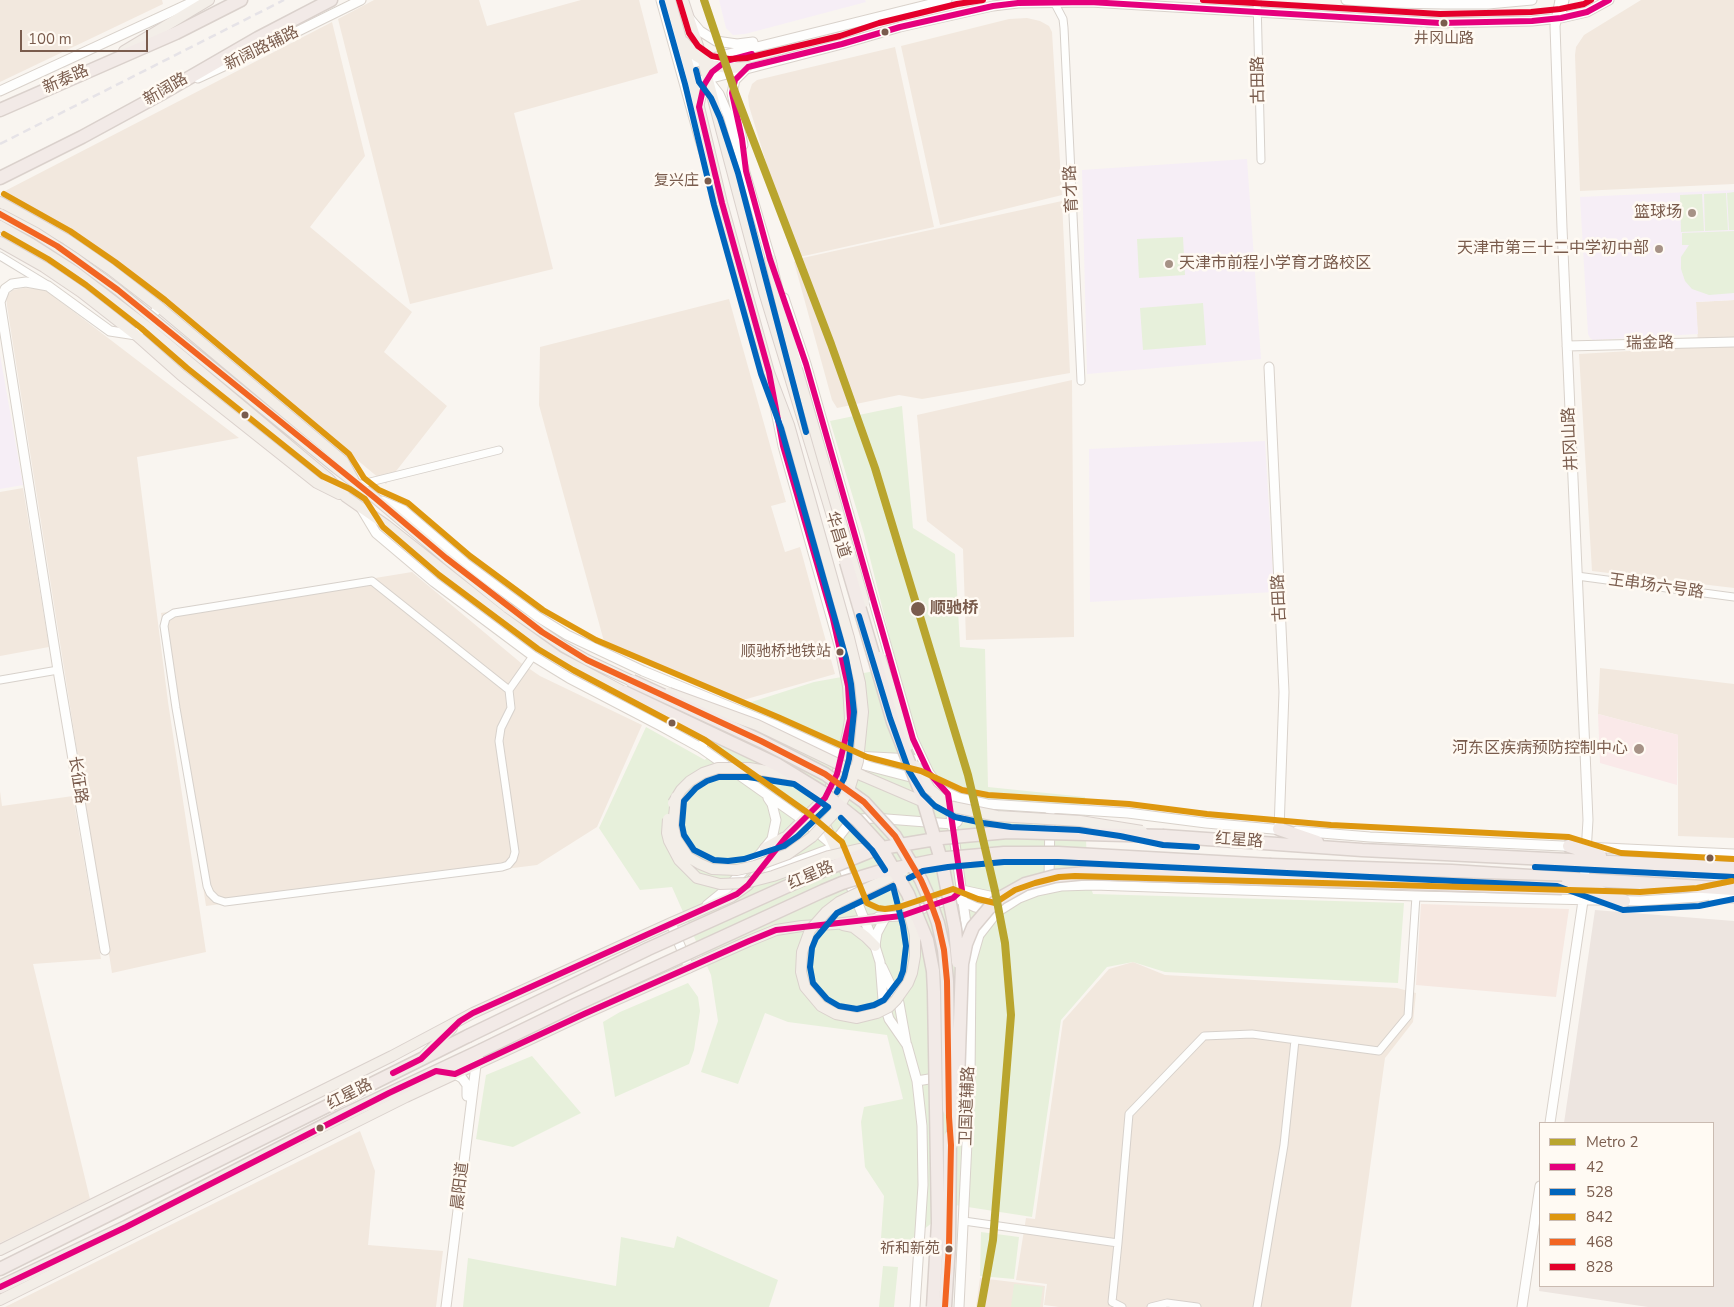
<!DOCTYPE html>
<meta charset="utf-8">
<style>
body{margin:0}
#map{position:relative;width:1734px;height:1307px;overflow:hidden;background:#f9f5f0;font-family:"Nunito Sans",sans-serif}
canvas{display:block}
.legend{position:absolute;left:1539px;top:1122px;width:175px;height:165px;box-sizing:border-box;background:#fffaf3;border:1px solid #cabbb1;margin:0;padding:6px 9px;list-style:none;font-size:15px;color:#7a5c4d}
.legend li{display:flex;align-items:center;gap:10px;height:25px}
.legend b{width:25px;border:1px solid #cabbb1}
.scale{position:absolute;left:20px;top:30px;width:128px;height:22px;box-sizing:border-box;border:2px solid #7a5c4d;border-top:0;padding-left:6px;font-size:15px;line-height:18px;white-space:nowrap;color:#7a5c4d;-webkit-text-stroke:4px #fffaf3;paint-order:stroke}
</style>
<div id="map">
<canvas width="1734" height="1307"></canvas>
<ul class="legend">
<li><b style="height:6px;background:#b9a52e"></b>Metro 2</li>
<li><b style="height:6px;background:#e5007d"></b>42</li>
<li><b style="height:6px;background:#0065bd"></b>528</li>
<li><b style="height:6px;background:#de970f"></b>842</li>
<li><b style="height:6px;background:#f26522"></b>468</li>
<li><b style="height:6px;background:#e4002b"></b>828</li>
</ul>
<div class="scale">100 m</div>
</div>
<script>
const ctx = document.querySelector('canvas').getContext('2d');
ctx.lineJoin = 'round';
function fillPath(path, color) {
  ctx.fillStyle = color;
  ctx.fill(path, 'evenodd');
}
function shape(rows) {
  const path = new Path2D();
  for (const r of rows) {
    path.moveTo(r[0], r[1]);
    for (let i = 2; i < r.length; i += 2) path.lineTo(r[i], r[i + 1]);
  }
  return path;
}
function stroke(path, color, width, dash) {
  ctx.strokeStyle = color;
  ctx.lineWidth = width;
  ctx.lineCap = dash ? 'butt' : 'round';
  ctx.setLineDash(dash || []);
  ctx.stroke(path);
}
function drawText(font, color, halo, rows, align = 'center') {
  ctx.font = font + ' "Nunito Sans","Noto Sans SC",sans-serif';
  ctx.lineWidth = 5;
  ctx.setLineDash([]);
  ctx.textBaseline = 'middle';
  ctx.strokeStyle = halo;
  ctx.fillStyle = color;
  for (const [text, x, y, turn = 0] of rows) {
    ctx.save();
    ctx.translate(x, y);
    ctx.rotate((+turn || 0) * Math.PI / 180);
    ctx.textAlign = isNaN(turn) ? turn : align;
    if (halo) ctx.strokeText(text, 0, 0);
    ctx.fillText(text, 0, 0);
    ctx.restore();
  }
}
fillPath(shape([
 [0,0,162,0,163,4,0,82],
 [374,0,479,0,487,26,581,0,639,0,658,73,514,113,553,269,410,304,338,19],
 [1641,0,1734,0,1734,184,1580,191,1575,55,1576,47,1584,35],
 [1027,18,1040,21,1049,26,1052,32,1062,195,940,225,901,46,1009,19],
 [332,22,365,156,310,227,412,312,384,352,447,406,386,484,161,296,97,251,1,193],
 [895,47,934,227,795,258,749,106,748,96,752,84,757,80],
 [1062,201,1070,373,922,399,899,395,837,408,832,400,794,262,798,259],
 [24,288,44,289,239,438,137,457,168,702,206,952,112,973,7,306,6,296,13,290],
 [729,299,786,502,771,506,785,552,800,547,835,674,736,702,605,645,539,405,540,347],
 [1734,300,1734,588,1592,571,1579,354,1698,347,1696,302],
 [1072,380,1074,637,966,640,963,549,927,521,917,415],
 [23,488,49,647,0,656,0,492],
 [412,572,521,663,540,676,642,725,597,827,537,865,206,906,161,613],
 [1600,668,1734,684,1734,838,1678,836,1678,735,1598,714],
 [0,791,2,806,73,796,101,959,33,964,90,1199,0,1243],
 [1133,962,1165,975,1397,988,1416,993,1413,1022,1385,1058,1351,1307,1059,1307,1044,1305,1047,1284,1016,1280,1026,1218,1035,1219,1063,1021,1109,969],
 [360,1131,375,1171,368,1245,443,1251,436,1307,5,1307],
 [980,1278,1045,1286,1043,1307,976,1307]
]), '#f2e8de');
fillPath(shape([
 [1421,904,1569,909,1556,997,1416,985]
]), '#f6e8e1');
fillPath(shape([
 [1595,910,1734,921,1734,1307,1648,1307,1539,1291,1540,1282,1540,1286,1713,1286,1713,1123,1564,1123]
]), '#ede5e0');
fillPath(shape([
 [719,0,865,0,866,2,745,34,733,35,726,28],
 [1247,159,1261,359,1087,374,1082,170],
 [1734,190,1734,300,1696,302,1698,334,1593,340,1590,338,1588,334,1580,197],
 [0,355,23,485,0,489],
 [1265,441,1274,592,1090,602,1089,449]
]), '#f6eef6');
fillPath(shape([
 [1598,714,1678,735,1677,785,1600,763]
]), '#fae9e9');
fillPath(shape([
 [1734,192,1734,230,1729,230,1727,193],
 [1726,193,1728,230,1705,231,1704,194],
 [1702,194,1704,231,1681,232,1680,195],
 [1734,231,1734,293,1709,295,1692,289,1685,281,1681,269,1681,257,1689,245,1682,245,1682,233],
 [1183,237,1185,275,1139,278,1137,239],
 [1203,303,1206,345,1143,350,1140,308],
 [902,406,913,528,955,554,960,647,985,649,988,787,1085,797,1087,876,1093,894,1404,903,1398,983,1165,972,1133,962,1107,967,1061,1020,1032,1217,955,1205,910,1240,881,1238,884,1196,865,1167,861,1122,864,1107,903,1099,887,1035,788,1022,765,1013,738,1084,701,1072,718,1021,711,975,672,887,640,890,599,828,646,727,705,760,739,706,814,682,897,667,864,534,830,421],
 [688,983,698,997,700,1011,694,1050,689,1064,615,1097,603,1022,620,1012],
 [532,1056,581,1113,513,1147,476,1139,486,1075],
 [981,1232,1019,1237,1014,1279,980,1276],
 [677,1236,778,1280,769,1307,463,1307,468,1258,616,1286,621,1237,674,1248],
 [883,1266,898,1267,894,1307,879,1307],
 [1014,1284,1043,1287,1040,1307,1011,1307]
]), '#e7f0db');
const street = shape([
 [1053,0,1063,19,1064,28,1081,381],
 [1257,0,1261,160],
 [1561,18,1565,0],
 [0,256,46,284],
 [358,485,499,450],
 [1577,576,1734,597],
 [0,680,58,670],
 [509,690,511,708,501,728,499,741,515,852,513,859,508,865,502,867,225,902,216,899,210,893,207,886,176,708,164,626,166,618,174,613,372,581,509,690,533,656],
 [964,1221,1118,1243,1129,1114,1204,1036,1252,1034,1379,1051,1408,1016,1416,896],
 [1118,1243,1112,1302,1122,1307],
 [1151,1307,1167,1303,1197,1307],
 [1257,1307,1284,1145,1295,1040]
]);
const secondary = shape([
 [661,0,700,140,712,178],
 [1346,0,1392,3,1445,4,1488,4,1532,0],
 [690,19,700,31,716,41,737,44,753,42],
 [680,66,947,0],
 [198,78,280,40,361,0],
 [709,81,719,94,728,115,772,264],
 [685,85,842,44,900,27,993,6,1018,3,1090,2,1440,23,1532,21,1561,18,1587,12,1609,0],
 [0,91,197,0],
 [699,105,704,85,712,72,726,61,741,56],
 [743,145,732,93,735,80,746,69],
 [784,298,806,364,913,739,929,773,939,786],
 [1567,346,1734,342],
 [1269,367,1284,692,1279,829],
 [771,387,783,446,841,652],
 [382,501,403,510,465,563,538,617,567,635,643,671,777,726,864,765,918,779,959,798,987,804,1128,813,1206,823,1284,830],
 [361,508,376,533,434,582,533,656,569,678,661,726,701,748,803,820,835,847],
 [701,748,717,715],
 [854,756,913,759],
 [949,800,968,938],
 [1297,831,1370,837,1734,854],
 [755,877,835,847],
 [1049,881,1050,814],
 [962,890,994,897,1003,900],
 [1713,898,1734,898],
 [960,900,975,907,989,911],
 [707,905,723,892,760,854,772,839,776,820,772,804,768,798],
 [878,917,901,916,953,898,962,890],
 [671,923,689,968],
 [875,945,877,933,885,918],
 [105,950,58,670,0,302,5,289,12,284,26,282,48,286,110,331,136,335,159,307],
 [882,967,899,1003,906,1042],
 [455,1074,462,1078,467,1085,467,1096],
 [917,1081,941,1077],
 [1550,1123,1583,901,1588,820,1562,228,1555,26,1560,0],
 [446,1307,476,1065],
 [915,1307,923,1185,922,1126,917,1081,907,1045,889,1019,883,1000,880,962,875,946,835,847,840,835,847,826,861,819,874,818,952,824,957,822,962,812,969,807],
 [959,1307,970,1081,971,963,979,935,997,912,1019,898,1037,891,1061,886,1094,885,1416,896,1640,901,1698,897,1725,892],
 [1522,1307,1540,1186]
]);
const primary = shape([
 [670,0,693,82,722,203,769,372,789,425,849,638],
 [683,0,703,61,764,292,846,562],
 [684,42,696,56,713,66,729,68,748,67],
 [124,51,209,0],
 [0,202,66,239,110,269,159,307,343,461,353,479],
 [0,242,44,267,81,292,136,335,181,375,317,483,339,494],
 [770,259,797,369],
 [157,322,336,468,375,498,446,558,508,608,564,647,587,660,632,681],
 [151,330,328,478,346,497,386,525,501,616,558,657,624,692],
 [835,847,823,821,822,815,825,798,837,774,843,755,848,732,850,719,848,686,841,652],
 [765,848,783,838],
 [843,925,853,927,866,937,875,946],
 [425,1055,452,1028],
 [0,1250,392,1056,473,1013,671,923,731,897,748,885,786,837,825,798],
 [0,1300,406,1097,584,1014,749,941,776,930,802,926,835,924,885,918]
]);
const highway = shape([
 [0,110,176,33,241,0],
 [0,178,82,137,161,94,258,38,331,0],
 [1279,829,1317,842],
 [1164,836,1362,850,1734,868],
 [1569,846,1600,856],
 [1271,865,1452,871,1734,889],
 [1571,882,1624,901],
 [0,1269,468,1036],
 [0,1287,126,1227,344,1115,480,1051]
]);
stroke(street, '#d7d1cb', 9);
stroke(secondary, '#d9d2cb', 11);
stroke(primary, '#dad1cc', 12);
stroke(highway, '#dad1cc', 15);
stroke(street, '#fefefd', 7);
stroke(secondary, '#fefefd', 9);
stroke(primary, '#f3eee8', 10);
stroke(highway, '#f2eae7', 12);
stroke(shape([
 [0,144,284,0]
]), '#e6e3e7', 2.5, [8, 5]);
const primaryBridge = shape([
 [0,214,36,233,76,259,118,290,157,322],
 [0,226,30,243,74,271,151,330],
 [797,369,864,602],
 [880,657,909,745],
 [669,693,757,725,863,776,919,800,997,816,1080,821,1142,831],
 [916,766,930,789,948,804],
 [676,797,673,826,676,839,688,857,700,864,712,869,737,870,755,866,788,854,812,837,838,809,850,787,858,761,863,712,860,683,849,638],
 [673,803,681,790,690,781,703,773,718,768,749,768,791,775],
 [668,819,667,833,669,841,679,860,697,878,720,884,746,883,773,876,829,856,859,849,872,849],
 [903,871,839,902,826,912,810,930,802,952,801,972,805,987,821,1006,836,1014,857,1018,877,1013,889,1007,896,1000,908,983,912,973,915,956,915,935,907,904]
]);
const highwayBridge = shape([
 [846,562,893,722,921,793,942,863,955,929,958,962],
 [632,681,761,741,825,774,864,802,895,836,921,880,929,898,938,923,944,950,947,981,949,1110],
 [624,692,778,765,822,792,857,820,879,844,908,894,927,940,933,971,934,992,938,1223,933,1307],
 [468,1036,648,949,810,876,876,849,942,838,1008,832,1164,836],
 [480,1051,575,1005,823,891,842,883,878,872,947,858,1004,853,1058,853,1271,865],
 [951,1145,957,1111,962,964,966,944,973,927,989,908,1000,898,1025,884,1055,876,1086,873,1562,888],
 [945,1307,949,1245,950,1137]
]);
stroke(primaryBridge, '#dad1cc', 12, []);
stroke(highwayBridge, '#dad1cc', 15, []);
stroke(primaryBridge, '#f3eee8', 10);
stroke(highwayBridge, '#f2eae7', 12);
stroke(shape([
 [393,1073,421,1059,460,1021,473,1013,737,894,748,885,786,837,825,798,837,774,850,719,848,686,833,619,783,446,769,372,722,203,699,107,704,85,712,72,726,61,752,54],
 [0,1287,126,1227,389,1093,436,1071,455,1074,584,1014,749,941,776,930,901,916,953,898,962,890,948,794,929,773,913,739,806,364,770,259,746,171,742,139,732,93,735,80,748,67,842,44,900,27,993,6,1018,3,1090,2,1440,23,1532,21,1561,18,1587,12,1609,0]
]), '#e5007d', 6);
stroke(shape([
 [662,2,685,84,714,205,761,374,781,428,846,658,851,684,854,712,849,759,844,778,837,792],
 [696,70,699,82,711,98,720,118,738,173,806,432],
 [859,616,890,718,909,771,923,794,935,806,955,817,983,823,1011,827,1079,830,1120,836,1163,845,1197,847],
 [719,777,748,777,794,784,828,807,798,836,784,846,744,859,728,861,714,860,694,850,684,835,682,825,684,801,696,788,707,781,719,777],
 [841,818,872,850,885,870],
 [1535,867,1734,877],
 [909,878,923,871,948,867,1004,862,1058,862,1557,886,1623,910,1699,906,1734,899],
 [893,886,903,926,906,946,903,971,900,979,884,1000,874,1005,857,1009,839,1006,827,999,813,983,810,967,812,948,816,938,837,913,893,886]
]), '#0065bd', 6);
stroke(shape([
 [4,194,70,231,115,262,165,300,349,454,364,478,379,490,408,503,470,556,543,610,596,640,780,718,867,757,921,771,962,790,988,795,1129,804,1207,814,1331,825,1569,837,1621,853,1734,859],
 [4,234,48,259,86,285,141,328,187,368,322,476,350,489,365,499,383,527,439,575,538,649,573,670,705,740,808,813,842,842,867,903,878,908,885,909,899,907,953,889,978,899,995,903,1015,890,1035,883,1059,877,1075,876,1640,892,1697,888,1732,881]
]), '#de970f', 6);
stroke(shape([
 [0,214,57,246,118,290,375,498,446,558,542,632,587,660,761,741,825,774,864,802,895,836,921,880,929,898,938,923,944,950,947,981,949,1117,951,1145,949,1245,945,1307]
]), '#f26522', 6);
stroke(shape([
 [679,0,689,33,698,46,712,56,729,59,747,58,840,36,879,23,957,4,983,0],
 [1203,0,1440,14,1531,12,1560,9,1584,4,1591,0]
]), '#e4002b', 6);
stroke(shape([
 [704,0,736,95,831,344,875,468,968,775,995,891,1005,943,1011,1015,993,1240,981,1307]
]), '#b9a52e', 8);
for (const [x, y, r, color] of [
 [1444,23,4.5,"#7a5c4d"],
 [885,32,4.5,"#7a5c4d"],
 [708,181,4.5,"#7a5c4d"],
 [1692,213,5,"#a69286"],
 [1659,249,5,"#a69286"],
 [1169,264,5,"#a69286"],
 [245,415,4.5,"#7a5c4d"],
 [918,609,8,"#7a5c4d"],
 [840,652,4.5,"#7a5c4d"],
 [672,723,4.5,"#7a5c4d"],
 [1639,749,6,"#a69286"],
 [1710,858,4.5,"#7a5c4d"],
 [320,1128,4.5,"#7a5c4d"],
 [949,1249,4.5,"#7a5c4d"]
]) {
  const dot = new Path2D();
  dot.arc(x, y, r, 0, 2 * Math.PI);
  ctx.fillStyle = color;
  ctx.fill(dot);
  stroke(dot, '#fffaf3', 2);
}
drawText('15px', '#7a5c4d', '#fffaf3', [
 ["井冈山路",1444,39,"center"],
 ["复兴庄",699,181],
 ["顺驰桥地铁站",831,652],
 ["祈和新苑",940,1249]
], 'right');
drawText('16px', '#7a5c4d', '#fffaf3', [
 ["新阔路辅路",262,49,-26],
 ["新泰路",66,80,-24],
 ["古田路",1259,80,-91],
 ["新阔路",166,90,-30],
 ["育才路",1072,189,-93],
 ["瑞金路",1650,344,-1],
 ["井冈山路",1571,439,-93],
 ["华昌道",837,535,73],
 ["王串场六号路",1656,587,8],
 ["古田路",1280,598,-93],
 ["长征路",77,780,81],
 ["红星路",1239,841,4],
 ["红星路",811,876,-23],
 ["红星路",350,1095,-27],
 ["卫国道辅路",968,1106,-88],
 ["晨阳道",461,1186,-83]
]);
drawText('16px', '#7a5c4d', '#fffaf3', [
 ["篮球场",1682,213],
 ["天津市第三十二中学初中部",1649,249],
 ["天津市前程小学育才路校区",1179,264,"left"],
 ["河东区疾病预防控制中心",1628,749]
], 'right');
drawText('bold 16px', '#7a5c4d', '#fffaf3', [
 ["顺驰桥",930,609]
], 'left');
</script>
